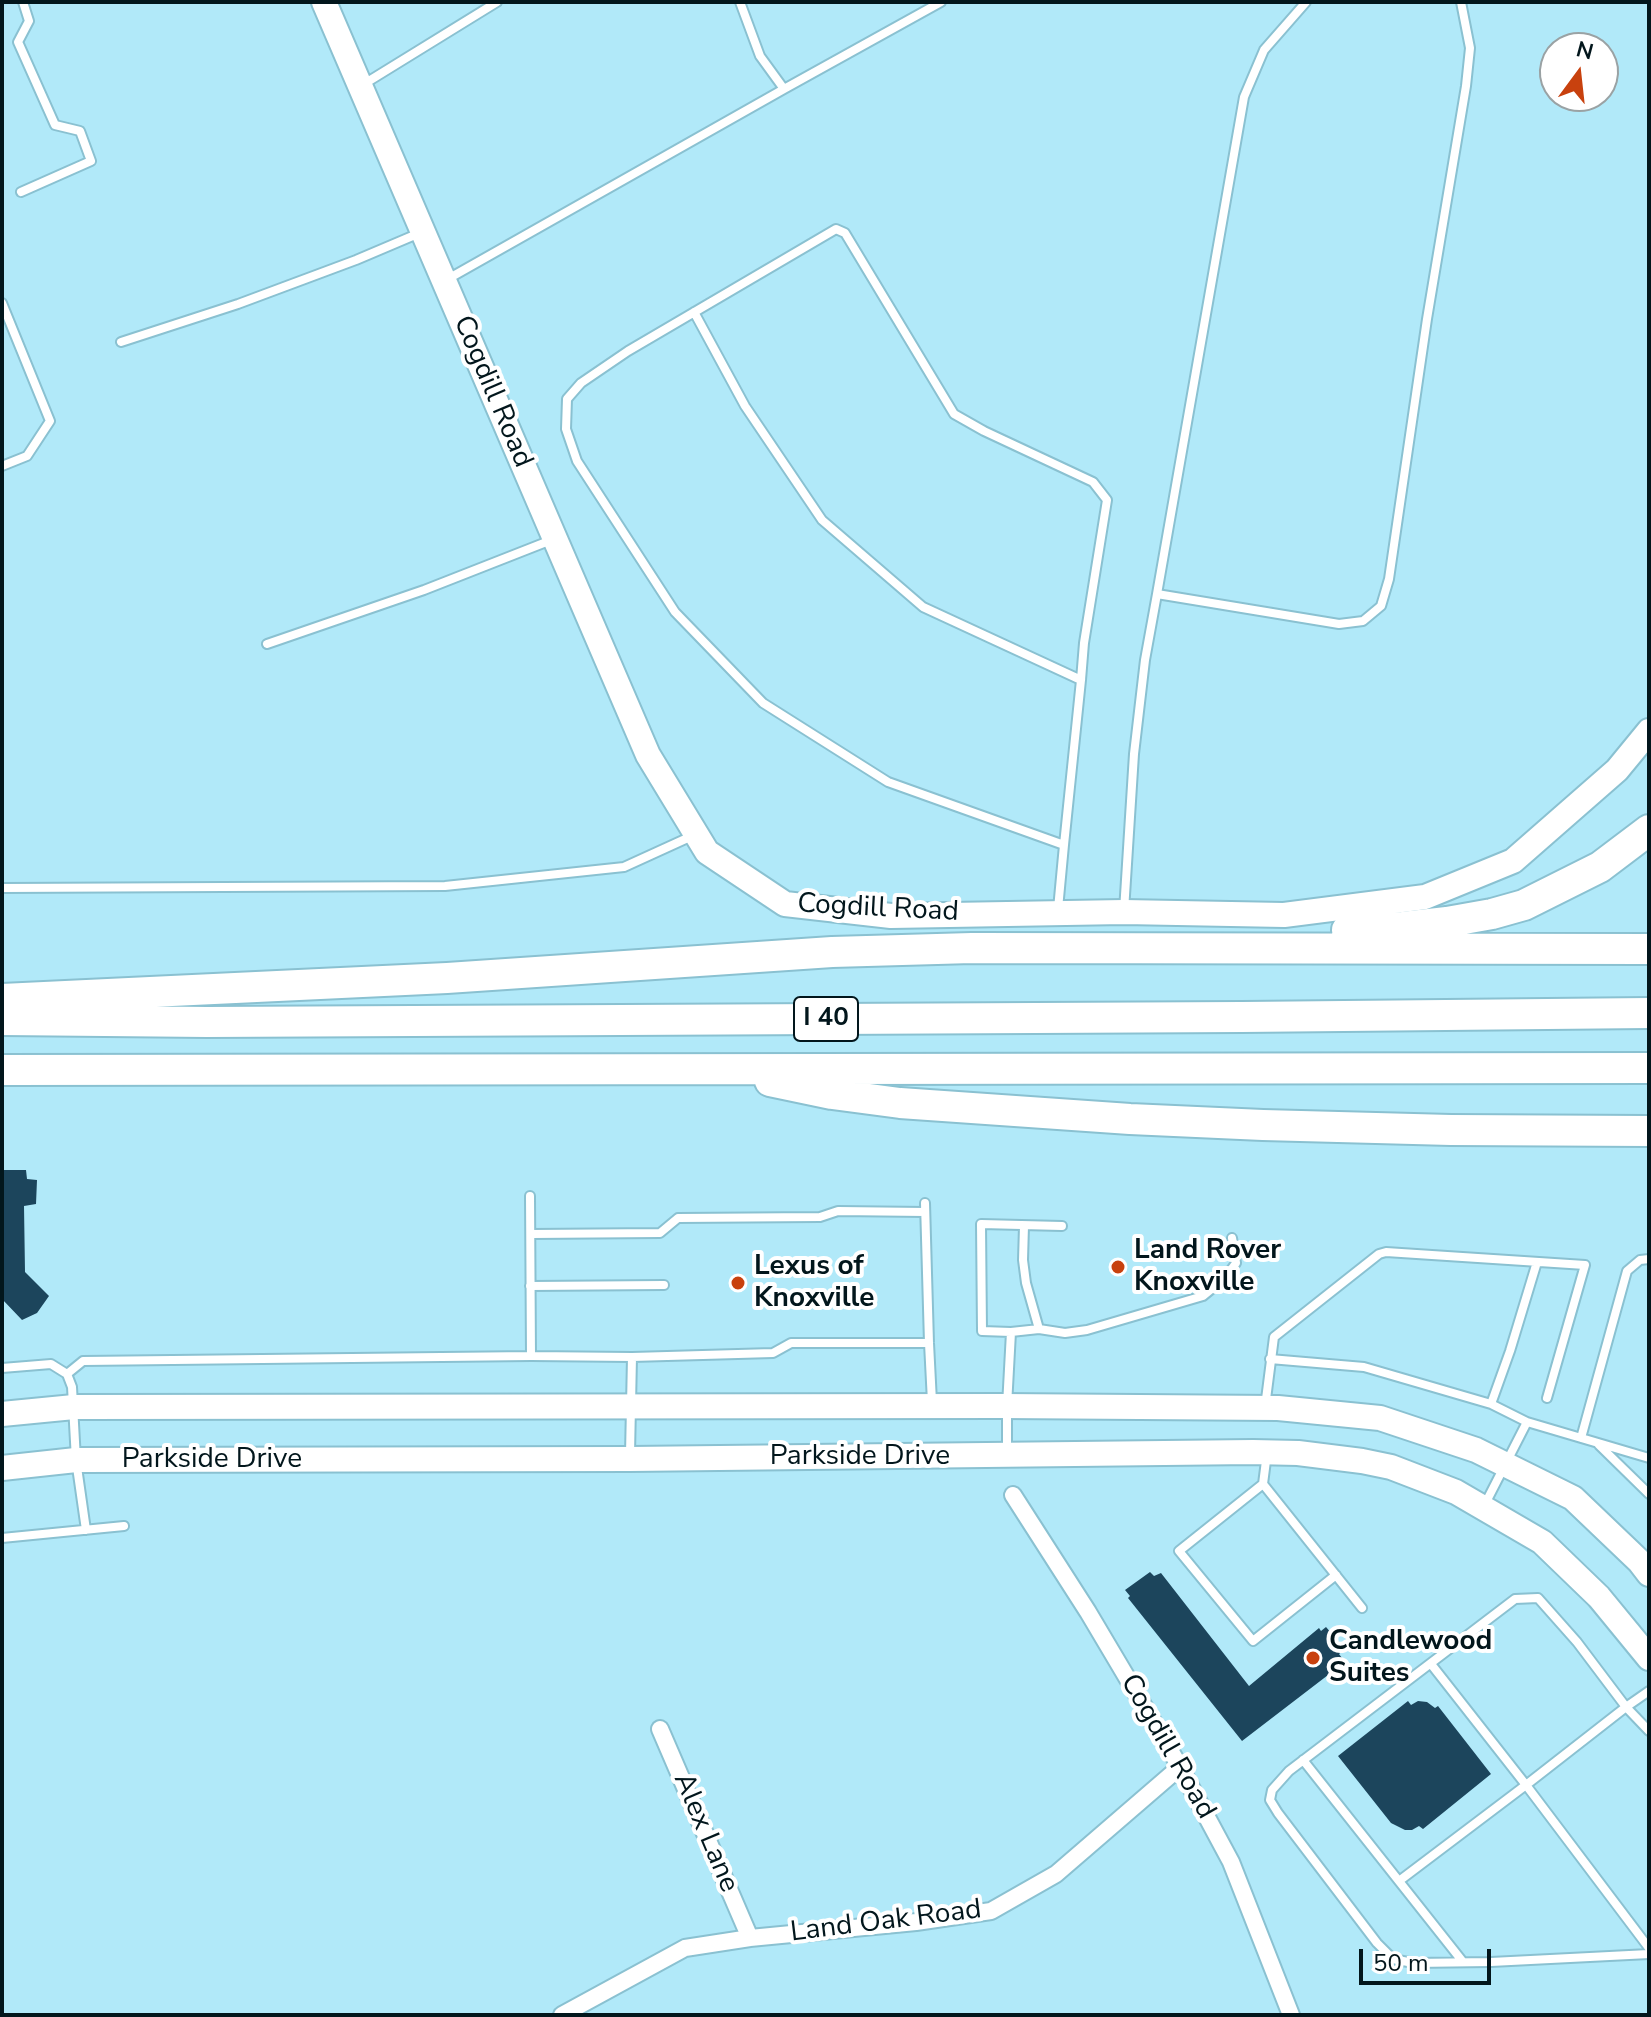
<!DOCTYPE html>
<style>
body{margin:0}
#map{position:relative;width:1651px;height:2017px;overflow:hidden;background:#b1e9f9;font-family:"Nunito Sans",sans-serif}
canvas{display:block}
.frame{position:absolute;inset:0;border:4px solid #02161c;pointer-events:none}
.north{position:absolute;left:1539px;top:32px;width:80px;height:80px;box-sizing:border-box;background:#fff;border:2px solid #9aa2a4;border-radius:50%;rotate:15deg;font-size:22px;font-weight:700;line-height:32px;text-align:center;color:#02161c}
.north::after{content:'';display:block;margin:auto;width:28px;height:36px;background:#c8410e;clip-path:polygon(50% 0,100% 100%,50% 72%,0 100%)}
.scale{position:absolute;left:1359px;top:1949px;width:132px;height:36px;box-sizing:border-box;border:4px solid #02161c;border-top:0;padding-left:10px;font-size:24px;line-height:28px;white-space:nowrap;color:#02161c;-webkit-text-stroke:6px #fff;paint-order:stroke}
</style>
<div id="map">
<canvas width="1651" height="2017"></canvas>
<div class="frame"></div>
<div class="north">N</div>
<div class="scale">50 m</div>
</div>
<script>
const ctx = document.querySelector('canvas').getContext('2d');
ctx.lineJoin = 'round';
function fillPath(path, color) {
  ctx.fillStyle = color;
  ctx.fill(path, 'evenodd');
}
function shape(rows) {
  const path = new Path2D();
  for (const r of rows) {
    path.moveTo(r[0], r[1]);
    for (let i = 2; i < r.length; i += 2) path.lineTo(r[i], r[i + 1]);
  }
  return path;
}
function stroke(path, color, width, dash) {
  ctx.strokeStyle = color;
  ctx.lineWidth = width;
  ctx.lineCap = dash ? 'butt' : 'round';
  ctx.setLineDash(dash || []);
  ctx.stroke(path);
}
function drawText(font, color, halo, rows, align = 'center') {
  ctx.font = font + ' "Nunito Sans",sans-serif';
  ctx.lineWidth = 8;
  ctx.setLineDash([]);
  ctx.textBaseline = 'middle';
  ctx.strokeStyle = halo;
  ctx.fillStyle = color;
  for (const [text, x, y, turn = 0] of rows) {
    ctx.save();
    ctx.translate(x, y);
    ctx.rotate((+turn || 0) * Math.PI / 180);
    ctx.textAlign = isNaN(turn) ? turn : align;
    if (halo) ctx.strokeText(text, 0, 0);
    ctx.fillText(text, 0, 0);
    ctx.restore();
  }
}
fillPath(shape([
 [2,1170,26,1170,27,1179,37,1180,36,1204,24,1206,25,1272,49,1296,37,1313,22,1320,2,1299],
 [1150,1572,1154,1576,1161,1573,1249,1686,1319,1628,1321,1631,1326,1627,1345,1649,1339,1654,1345,1662,1242,1741,1128,1598,1130,1596,1125,1590],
 [1408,1701,1411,1705,1418,1701,1427,1702,1435,1708,1438,1706,1491,1774,1423,1829,1419,1826,1412,1830,1405,1830,1391,1823,1338,1756]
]), '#1c455c');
const lane = shape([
 [364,84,497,2],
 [784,89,941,2],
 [21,192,91,161,80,131,55,125,18,42,29,21,23,2],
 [446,280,784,89,760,56,740,2],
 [2,303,50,421,27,456,2,466],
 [694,312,745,406,822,520,923,607,1081,680],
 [121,342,238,304,356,260,422,232],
 [1157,594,1244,97,1264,50,1306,2],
 [267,644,424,590,554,539],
 [2,888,445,886,624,867,692,836],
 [1058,909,1064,845,1081,680,1084,643,1107,500,1093,482,984,431,954,414,845,233,836,229,628,351,581,383,567,399,566,429,577,461,675,612,763,703,888,782,1064,845],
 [1124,911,1134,754,1145,660,1157,594,1339,624,1363,621,1381,606,1389,579,1427,319,1466,86,1470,48,1461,2],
 [530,1196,531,1356],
 [925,1203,929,1343,932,1402],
 [1024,1226,1023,1260,1026,1283,1039,1329],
 [1062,1226,981,1224,982,1331,1011,1332,1039,1329,1065,1333,1087,1330,1203,1296,1225,1278,1236,1263,1232,1238],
 [531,1234,660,1233,678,1218,820,1217,838,1211,925,1212],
 [530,1286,664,1285],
 [632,1357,773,1353,791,1343,929,1343],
 [1270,1359,1364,1367,1491,1404,1527,1422,1649,1458],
 [2,1368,51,1364,67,1374,72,1387,76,1460,86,1530],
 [67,1374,83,1361,531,1356,632,1357,630,1454],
 [1491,1404,1510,1351,1537,1262],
 [1265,1407,1274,1337,1379,1254,1386,1252,1585,1265,1547,1398],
 [1581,1438,1627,1271,1640,1260,1649,1259],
 [1599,1445,1649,1494],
 [1007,1451,1007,1406,1011,1332],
 [1267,1453,1263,1484,1362,1608],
 [1263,1484,1179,1551,1253,1641,1336,1575],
 [1484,1506,1527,1422],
 [2,1538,124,1526],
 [1649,1691,1626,1707,1577,1642,1538,1598,1515,1599,1289,1771,1272,1790,1270,1800,1278,1813,1377,1943,1393,1959,1413,1963,1491,1962,1649,1954],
 [1649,1731,1626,1707,1526,1785,1649,1948],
 [1303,1760,1463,1962],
 [1399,1881,1526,1785,1431,1664]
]);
const street = shape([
 [1013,1495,1088,1612,1180,1767,1231,1862,1291,2015],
 [660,1729,750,1938],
 [562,2015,685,1948,750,1938,916,1922,991,1911,1056,1874,1180,1767]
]);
const secondary = shape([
 [324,2,648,755,707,852,785,904,891,916,1124,912,1284,915,1425,897,1513,861,1617,770,1649,731],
 [2,1414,74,1407,1002,1406,1278,1408,1380,1418,1476,1450,1573,1498,1639,1561,1649,1574],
 [2,1468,76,1460,630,1459,1253,1452,1298,1453,1362,1461,1391,1467,1456,1492,1542,1542,1599,1597,1649,1658]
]);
const highway = shape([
 [1347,930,1403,927,1447,922,1492,914,1524,905,1600,867,1649,830],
 [2,999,447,978,832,952,972,948,1649,949],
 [2,1020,207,1022,1242,1017,1649,1013],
 [2,1070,1649,1068],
 [770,1081,832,1094,900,1103,1130,1119,1263,1125,1451,1130,1649,1131]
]);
stroke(lane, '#8ac1d1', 12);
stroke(street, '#8ac1d1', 20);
stroke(secondary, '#8ac1d1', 28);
stroke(highway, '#8ac1d1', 34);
stroke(lane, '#fff', 8);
stroke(street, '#fff', 16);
stroke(secondary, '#fff', 24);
stroke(highway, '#fff', 30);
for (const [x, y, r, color] of [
 [1118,1267,8,"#c8410e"],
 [738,1283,8,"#c8410e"],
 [1313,1658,8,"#c8410e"]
]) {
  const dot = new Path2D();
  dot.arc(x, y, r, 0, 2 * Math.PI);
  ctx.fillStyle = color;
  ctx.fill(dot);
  stroke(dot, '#fff', 3);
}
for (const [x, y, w] of [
 [826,1019,64]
]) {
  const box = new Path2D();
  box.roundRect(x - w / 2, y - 22, w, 44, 6);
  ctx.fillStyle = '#fff';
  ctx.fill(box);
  stroke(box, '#02161c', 2);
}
drawText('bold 26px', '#02161c', null, [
 ["I 40",826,1019]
]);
drawText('28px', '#02161c', '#fff', [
 ["Cogdill Road",492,392,67],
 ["Cogdill Road",878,909,3],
 ["Parkside Drive",860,1457],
 ["Parkside Drive",212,1460],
 ["Cogdill Road",1167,1747,60],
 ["Alex Lane",705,1833,67],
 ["Land Oak Road",886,1922,-7]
]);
drawText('bold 28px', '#02161c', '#fff', [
 ["Land Rover",1134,1251],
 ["Knoxville",1134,1283],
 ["Lexus of",754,1267],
 ["Knoxville",754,1299],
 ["Candlewood",1329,1642],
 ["Suites",1329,1674]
], 'left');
</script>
